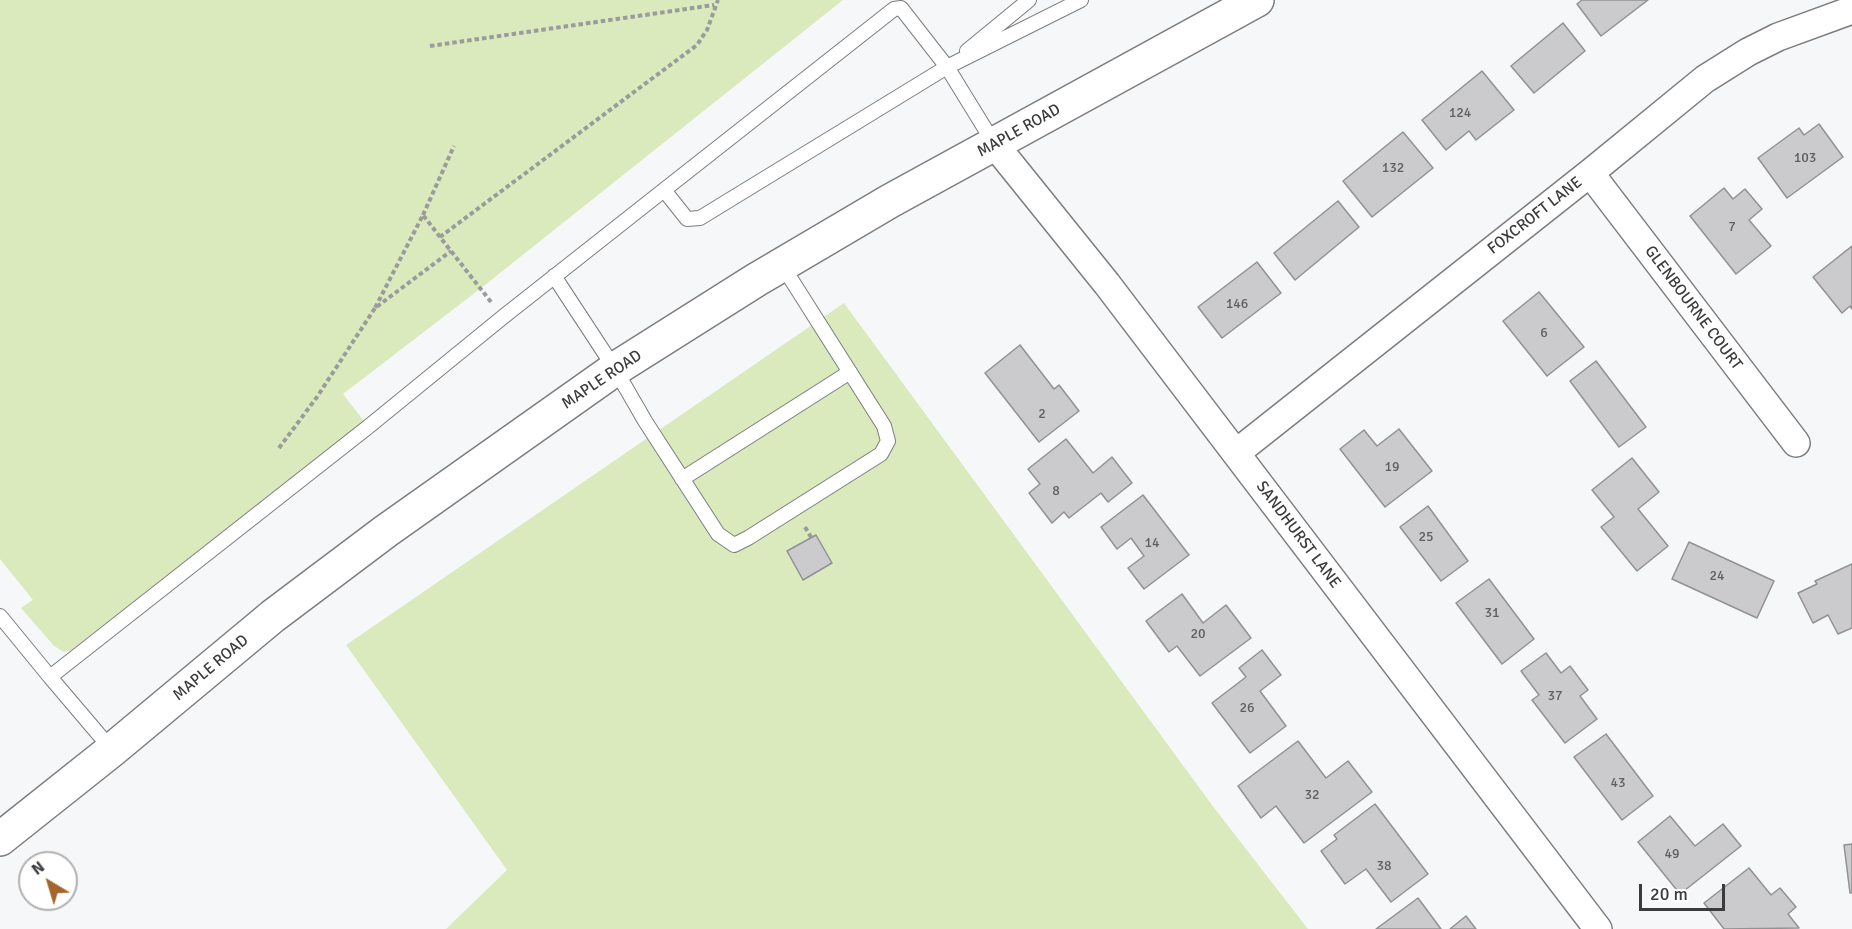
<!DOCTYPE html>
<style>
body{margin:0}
#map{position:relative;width:1852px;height:929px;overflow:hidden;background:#f6f7f9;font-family:Signika,sans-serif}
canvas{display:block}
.north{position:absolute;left:18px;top:851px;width:60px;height:60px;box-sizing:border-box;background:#fff;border:2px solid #b1b1b1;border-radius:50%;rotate:322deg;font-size:16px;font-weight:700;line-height:24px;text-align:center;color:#3b3b3c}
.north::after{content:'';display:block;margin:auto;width:21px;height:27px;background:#a4662c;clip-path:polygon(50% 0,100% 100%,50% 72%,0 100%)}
.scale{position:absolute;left:1639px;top:884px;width:86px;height:27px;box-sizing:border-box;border:3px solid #3b3b3c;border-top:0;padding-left:8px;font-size:18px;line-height:21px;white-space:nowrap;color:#3b3b3c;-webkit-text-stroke:4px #fff;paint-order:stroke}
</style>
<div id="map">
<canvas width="1852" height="929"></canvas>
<div class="north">N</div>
<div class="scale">20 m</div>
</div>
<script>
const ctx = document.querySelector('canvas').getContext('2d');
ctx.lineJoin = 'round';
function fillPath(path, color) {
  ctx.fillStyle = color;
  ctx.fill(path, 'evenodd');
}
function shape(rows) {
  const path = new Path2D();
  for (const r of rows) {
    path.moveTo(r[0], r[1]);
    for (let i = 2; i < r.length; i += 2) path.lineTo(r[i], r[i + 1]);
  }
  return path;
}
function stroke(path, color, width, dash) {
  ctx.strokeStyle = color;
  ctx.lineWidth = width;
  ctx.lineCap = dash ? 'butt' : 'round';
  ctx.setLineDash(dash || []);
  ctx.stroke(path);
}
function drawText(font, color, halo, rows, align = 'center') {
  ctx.font = font + ' Signika,sans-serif';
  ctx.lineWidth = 4.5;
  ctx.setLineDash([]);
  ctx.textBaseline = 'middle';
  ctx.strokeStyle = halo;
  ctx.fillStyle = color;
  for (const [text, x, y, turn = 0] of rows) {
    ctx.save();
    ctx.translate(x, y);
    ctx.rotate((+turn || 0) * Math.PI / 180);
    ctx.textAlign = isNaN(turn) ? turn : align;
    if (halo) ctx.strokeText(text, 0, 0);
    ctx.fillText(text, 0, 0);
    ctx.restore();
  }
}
fillPath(shape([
 [0,0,843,0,485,285,343,394,364,421,71,650,64,652,54,646,21,608,33,600,0,559],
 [844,303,1215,809,1308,929,446,929,507,870,346,645]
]), '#dbeabc');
const building = shape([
 [1582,0,1648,0,1601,36,1577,4,1582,0],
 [1563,23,1585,51,1534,93,1511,66,1563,23],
 [1482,71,1514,110,1476,140,1469,131,1446,150,1422,120,1482,71],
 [1819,124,1843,157,1787,198,1758,158,1799,128,1804,135,1819,124],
 [1403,132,1433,168,1372,217,1343,181,1403,132],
 [1724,188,1733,199,1745,189,1762,209,1749,220,1771,246,1736,274,1690,216,1724,188],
 [1338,201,1359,227,1295,280,1274,253,1338,201],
 [1852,246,1852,309,1850,306,1842,313,1813,277,1852,246],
 [1257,262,1281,293,1222,338,1198,307,1257,262],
 [1539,292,1584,347,1547,376,1503,321,1539,292],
 [1020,345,1054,389,1059,385,1079,411,1039,442,985,373,1020,345],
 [1596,361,1646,427,1619,447,1570,381,1596,361],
 [1399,429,1432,471,1385,507,1340,449,1364,430,1377,446,1399,429],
 [1066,439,1093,473,1112,457,1132,483,1108,502,1101,493,1069,518,1064,512,1052,523,1029,493,1040,484,1028,469,1066,439],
 [1632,458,1659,492,1638,509,1668,546,1637,571,1601,527,1614,517,1592,490,1632,458],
 [1143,495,1189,555,1144,589,1128,568,1144,556,1131,538,1117,549,1101,527,1143,495],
 [1428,506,1468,561,1441,581,1400,527,1428,506],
 [816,535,832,563,803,580,787,551,816,535],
 [1689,542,1774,581,1757,618,1672,579,1689,542],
 [1852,564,1852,628,1838,634,1828,615,1813,623,1798,593,1817,584,1815,581,1852,564],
 [1489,579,1534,639,1502,664,1456,603,1489,579],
 [1182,594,1203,623,1226,605,1251,638,1200,676,1177,646,1169,652,1146,621,1182,594],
 [1262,650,1281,675,1260,691,1286,726,1250,753,1212,703,1246,677,1239,668,1262,650],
 [1546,653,1561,673,1570,666,1588,690,1580,696,1597,719,1565,743,1532,700,1539,695,1521,671,1546,653],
 [1606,734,1653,796,1622,820,1574,757,1606,734],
 [1298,741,1326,778,1348,761,1372,792,1304,843,1276,806,1261,818,1238,786,1298,741],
 [1375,804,1428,874,1391,902,1366,869,1345,884,1321,851,1337,839,1334,835,1375,804],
 [1670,816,1695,846,1723,824,1741,846,1680,894,1638,842,1670,816],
 [1852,844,1852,893,1850,893,1844,845,1852,844],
 [1749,868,1771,895,1780,888,1796,907,1788,914,1799,928,1724,929,1704,903,1749,868],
 [1418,898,1441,929,1376,929,1418,898],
 [1466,916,1476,929,1450,929,1466,916]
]);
fillPath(building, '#cbcacd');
stroke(building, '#929294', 1.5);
const lane = shape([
 [967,51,1029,0],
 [664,190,894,9,901,8,947,67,995,145],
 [554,276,615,369,645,421,718,534,734,545,748,538,881,454,888,441,884,426,782,265],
 [682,479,850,372],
 [0,616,50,677],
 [112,750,50,677,368,427,503,317,664,190,687,219,700,218,947,67,1081,0]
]);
const street = shape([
 [995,145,1107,284,1598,929],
 [1590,173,1796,443],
 [1236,453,1590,173,1705,79,1748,52,1778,37,1852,10]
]);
const secondary = shape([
 [0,839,112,750,273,616,386,531,615,369,756,280,890,201,1257,0]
]);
stroke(lane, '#7d7d7f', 16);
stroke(street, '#7d7d7f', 30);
stroke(secondary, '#7d7d7f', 36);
stroke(shape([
 [430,46,714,5],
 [423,215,454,146],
 [440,237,423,215,375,308,451,251],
 [491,302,440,237,697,45,707,30,718,0],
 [279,448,317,397,375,308],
 [805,527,811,537]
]), '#9a9b9c', 4, [4.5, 3]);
stroke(lane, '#fff', 14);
stroke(street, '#fff', 27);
stroke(secondary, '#fff', 33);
drawText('14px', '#5f5f60', null, [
 ["124",1460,113],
 ["103",1805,158],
 ["132",1393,168],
 ["7",1732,227],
 ["146",1237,304],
 ["6",1544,333],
 ["2",1042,414],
 ["19",1392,467],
 ["8",1056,491],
 ["25",1426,537],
 ["14",1152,543],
 ["24",1717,576],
 ["31",1492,613],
 ["20",1198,634],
 ["37",1555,696],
 ["26",1247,708],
 ["43",1618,783],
 ["32",1312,795],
 ["49",1672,854],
 ["38",1384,866]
]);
drawText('16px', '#3b3b3c', '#fff', [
 ["MAPLE ROAD",1019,131,-29],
 ["FOXCROFT LANE",1535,216,-38],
 ["GLENBOURNE COURT",1693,308,53],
 ["MAPLE ROAD",602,380,-34],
 ["SANDHURST LANE",1298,535,53],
 ["MAPLE ROAD",211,668,-40]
]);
</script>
